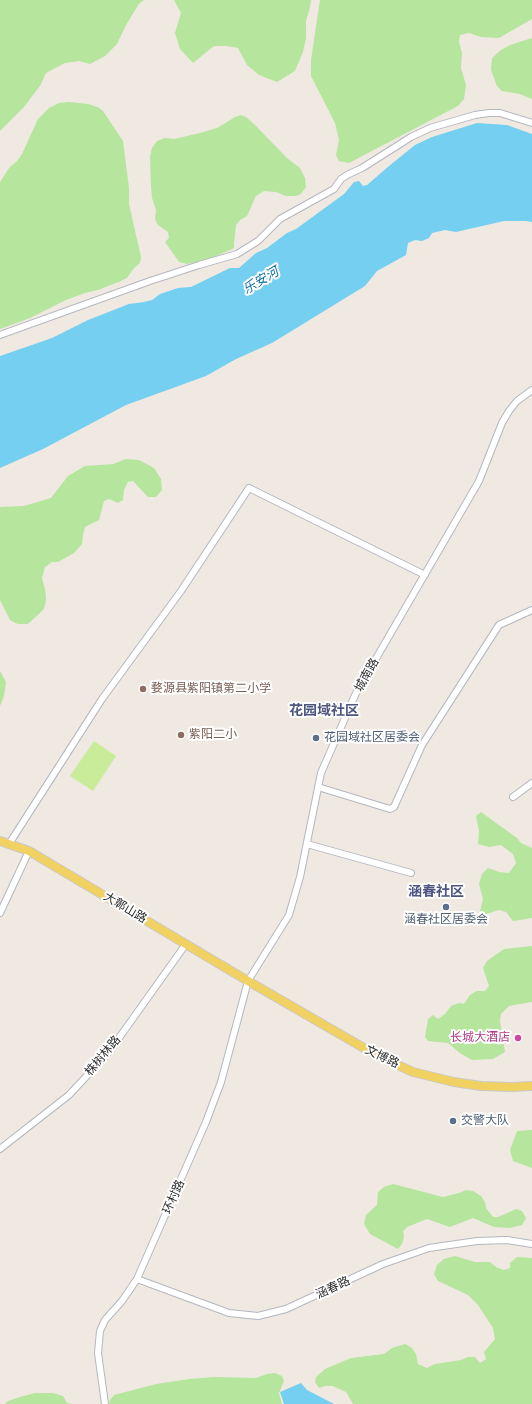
<!DOCTYPE html>
<meta charset="utf-8">
<style>
body{margin:0}
canvas{display:block;background:#efe9e1}
</style>
<canvas width="532" height="1404"></canvas>
<script>
const ctx = document.querySelector('canvas').getContext('2d');
ctx.lineJoin = 'round';
function fillPath(path, color) {
  ctx.fillStyle = color;
  ctx.fill(path, 'evenodd');
}
function shape(rows) {
  const path = new Path2D();
  for (const r of rows) {
    path.moveTo(r[0], r[1]);
    for (let i = 2; i < r.length; i += 2) path.lineTo(r[i], r[i + 1]);
  }
  return path;
}
function stroke(path, color, width, dash) {
  ctx.strokeStyle = color;
  ctx.lineWidth = width;
  ctx.lineCap = dash ? 'butt' : 'round';
  ctx.setLineDash(dash || []);
  ctx.stroke(path);
}
function drawText(font, color, halo, rows, align = 'center') {
  ctx.font = font + ' Karla,"Noto Sans SC",sans-serif';
  ctx.lineWidth = 4;
  ctx.setLineDash([]);
  ctx.textBaseline = 'middle';
  ctx.strokeStyle = halo;
  ctx.fillStyle = color;
  for (const [text, x, y, turn = 0] of rows) {
    ctx.save();
    ctx.translate(x, y);
    ctx.rotate((+turn || 0) * Math.PI / 180);
    ctx.textAlign = isNaN(turn) ? turn : align;
    if (halo) ctx.strokeText(text, 0, 0);
    ctx.fillText(text, 0, 0);
    ctx.restore();
  }
}
fillPath(shape([
 [0,0,144,0,139,4,126,25,117,44,105,56,90,64,79,61,65,63,46,73,40,86,23,108,0,131],
 [174,0,311,0,310,7,306,21,306,38,303,52,295,71,277,82,259,75,247,65,238,48,226,46,214,46,193,63,180,49,175,33,181,13],
 [320,0,532,0,532,19,499,38,481,37,469,33,460,35,459,42,462,53,461,68,466,85,464,99,458,106,349,163,339,161,336,155,339,140,335,123,311,76,311,60],
 [532,38,532,99,520,94,502,91,497,86,491,70,492,58,501,50,510,45],
 [69,102,88,104,98,107,103,111,123,141,129,188,129,204,141,257,140,263,134,268,127,278,121,281,98,290,85,293,66,300,30,318,0,329,0,182,9,168,17,161,22,154,38,119,49,108,59,103],
 [241,115,246,117,254,124,287,158,300,168,305,178,306,187,301,194,296,196,286,196,276,192,264,191,256,196,247,216,240,220,236,225,234,243,234,248,212,258,187,264,179,262,165,242,169,238,168,232,158,225,155,219,156,210,152,198,151,186,150,157,152,148,157,141,165,138,174,139,200,133,217,128,235,117],
 [126,459,139,460,154,468,161,479,162,490,156,497,148,497,133,481,128,482,124,490,123,500,118,503,109,499,104,501,99,520,85,527,83,535,82,544,74,553,58,562,52,562,45,567,42,578,45,589,46,598,45,606,43,610,28,624,18,624,10,620,0,600,0,507,24,506,51,498,68,476,85,466,113,464],
 [0,671,6,682,4,696,0,706],
 [481,812,517,838,521,843,532,848,532,918,513,921,506,912,499,910,486,914,480,911,483,899,479,884,482,874,488,868,499,872,509,873,516,863,513,854,501,845,489,847,478,844,479,831,476,816],
 [532,946,532,1002,509,1006,501,1014,500,1021,505,1052,493,1059,472,1060,460,1053,448,1043,428,1041,425,1037,428,1019,433,1015,438,1019,445,1014,451,1006,459,1003,464,1004,470,995,477,991,485,991,489,986,483,968,487,961,504,949],
 [532,1130,532,1168,513,1161,510,1150,517,1131],
 [393,1184,443,1197,459,1193,466,1190,473,1191,481,1196,485,1202,486,1208,493,1217,498,1217,516,1209,522,1211,526,1218,522,1225,510,1228,494,1227,473,1218,450,1227,427,1219,407,1227,403,1231,404,1237,402,1244,398,1249,370,1234,364,1224,366,1215,377,1205,378,1192,384,1187],
 [455,1256,475,1262,490,1262,496,1267,504,1270,510,1268,510,1263,517,1257,532,1258,532,1404,353,1404,346,1392,337,1388,333,1386,325,1386,319,1388,315,1382,316,1377,325,1369,351,1358,384,1354,392,1348,405,1344,412,1348,416,1354,418,1364,427,1368,435,1364,461,1360,468,1357,475,1357,480,1363,486,1359,484,1352,495,1339,493,1328,478,1305,468,1295,438,1281,434,1274,437,1265,444,1259],
 [275,1373,282,1376,284,1381,279,1393,282,1404,109,1404,110,1400,114,1395,156,1384,189,1379,215,1377,256,1378,267,1374],
 [35,1393,53,1393,63,1396,67,1403,73,1404,5,1404,8,1401,20,1397]
]), '#b6e59e');
fillPath(shape([
 [94,741,116,756,93,791,70,776]
]), '#c9ec9a');
fillPath(shape([
 [477,123,507,125,532,134,532,222,526,221,504,221,456,232,445,230,432,233,429,238,422,241,415,240,408,243,406,255,377,271,365,286,272,343,236,359,206,376,126,405,43,449,0,468,0,356,52,338,88,320,129,304,144,302,152,300,160,294,178,288,191,287,230,268,239,268,256,253,267,248,287,233,296,229,344,194,354,182,359,181,363,186,367,185,389,166,415,145,432,137],
 [301,1383,307,1390,334,1404,284,1404,280,1392]
]), '#75cff0');
const minor = shape([
 [0,335,150,281,199,265,237,254,258,241,280,219,334,189,341,179,347,175,362,168,411,137,430,128,475,115,489,113,500,113,532,123],
 [318,787,390,809,394,807,422,745,499,625,532,610],
 [513,797,532,783],
 [9,844,102,699,181,591,249,488,425,575],
 [307,844,411,873],
 [0,913,29,851],
 [0,1149,69,1095,109,1052,186,944],
 [137,1279,229,1313,258,1316,286,1309,383,1264,429,1248,477,1241,507,1240,532,1244],
 [105,1404,98,1353,100,1331,105,1320,122,1301,137,1279,206,1122,221,1082,248,981,289,915,300,877,321,773,356,693,479,481,502,423,509,411,517,401,532,390]
]);
const major = shape([
 [0,841,29,851,248,981,376,1055,413,1072,454,1082,481,1086,511,1087,532,1086]
]);
stroke(minor, '#b4b7c1', 8);
stroke(major, '#c9c9c9', 10);
stroke(minor, '#fff', 6);
stroke(major, '#f2d163', 8);
for (const [x, y, r, color] of [
 [143,689,4,"#8d6e63"],
 [181,735,4,"#8d6e63"],
 [316,738,4,"#5c6f8a"],
 [446,907,4,"#5c6f8a"],
 [518,1038,4,"#d1479c"],
 [453,1121,4,"#5c6f8a"]
]) {
  const dot = new Path2D();
  dot.arc(x, y, r, 0, 2 * Math.PI);
  ctx.fillStyle = color;
  ctx.fill(dot);
  stroke(dot, '#fff', 1.5);
}
drawText('12px', '#2e2e2e', '#fff', [
 ["城南路",367,675,-61],
 ["大鄣山路",125,908,31],
 ["株树林路",103,1056,-50],
 ["文博路",382,1057,26],
 ["环村路",174,1197,-66],
 ["涵春路",333,1288,-25]
]);
drawText('12px', '#785e54', '#fff', [
 ["婺源县紫阳镇第二小学",151,689],
 ["紫阳二小",189,735]
], 'left');
drawText('12px', '#4e5e75', '#fff', [
 ["花园域社区居委会",324,738],
 ["涵春社区居委会",446,920,"center"],
 ["交警大队",461,1121]
], 'left');
drawText('12px', '#b23c85', '#fff', [
 ["长城大酒店",510,1038]
], 'right');
drawText('italic 13px', '#0d6fa3', '#fff', [
 ["乐安河",261,281,-31]
]);
drawText('bold 14px', '#4d5680', '#fff', [
 ["花园域社区",324,711],
 ["涵春社区",436,892]
]);
</script>
